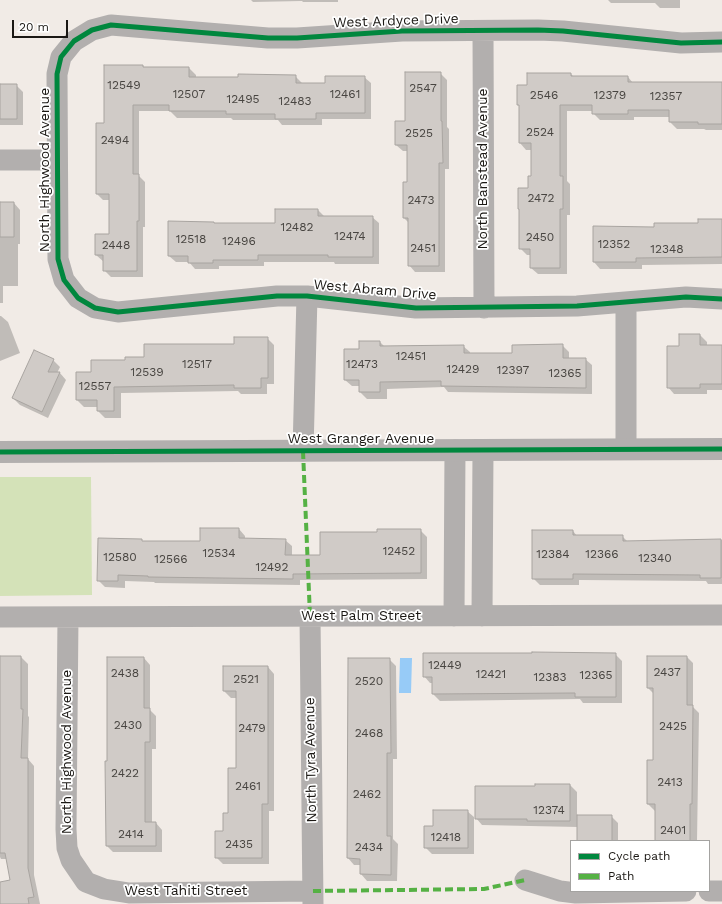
<!DOCTYPE html>
<style>
body{margin:0}
#map{position:relative;width:722px;height:904px;overflow:hidden;background:#f1ebe6;font-family:"Work Sans",sans-serif}
canvas{display:block}
.legend{position:absolute;left:570px;top:840px;width:140px;height:52px;box-sizing:border-box;background:#fff;border:1px solid #a4a3a1;margin:0;padding:5px 7px;list-style:none;font-size:12px;color:#1b1814}
.legend li{display:flex;align-items:center;gap:8px;height:20px}
.legend b{width:20px;border:1px solid #a4a3a1}
.scale{position:absolute;left:12px;top:20px;width:56px;height:18px;box-sizing:border-box;border:2px solid #1b1814;border-top:0;padding-left:5px;font-size:12px;line-height:14px;white-space:nowrap;color:#1b1814;-webkit-text-stroke:3px #fff;paint-order:stroke}
</style>
<div id="map">
<canvas width="722" height="904"></canvas>
<ul class="legend">
<li><b style="height:5px;background:#00873e"></b>Cycle path</li>
<li><b style="height:5px;background:#55b144"></b>Path</li>
</ul>
<div class="scale">20 m</div>
</div>
<script>
const ctx = document.querySelector('canvas').getContext('2d');
ctx.lineJoin = 'round';
function fillPath(path, color) {
  ctx.fillStyle = color;
  ctx.fill(path, 'evenodd');
}
function shape(rows) {
  const path = new Path2D();
  for (const r of rows) {
    path.moveTo(r[0], r[1]);
    for (let i = 2; i < r.length; i += 2) path.lineTo(r[i], r[i + 1]);
  }
  return path;
}
function stroke(path, color, width, dash) {
  ctx.strokeStyle = color;
  ctx.lineWidth = width;
  ctx.lineCap = dash ? 'butt' : 'round';
  ctx.setLineDash(dash || []);
  ctx.stroke(path);
}
function drawText(font, color, halo, rows, align = 'center') {
  ctx.font = font + ' "Work Sans",sans-serif';
  ctx.lineWidth = 3.5;
  ctx.setLineDash([]);
  ctx.textBaseline = 'middle';
  ctx.strokeStyle = halo;
  ctx.fillStyle = color;
  for (const [text, x, y, turn = 0] of rows) {
    ctx.save();
    ctx.translate(x, y);
    ctx.rotate((+turn || 0) * Math.PI / 180);
    ctx.textAlign = isNaN(turn) ? turn : align;
    if (halo) ctx.strokeText(text, 0, 0);
    ctx.fillText(text, 0, 0);
    ctx.restore();
  }
}
fillPath(shape([
 [0,477,91,477,92,595,0,596]
]), '#d4e2b8');
fillPath(shape([
 [400,658,412,658,411,693,399,693]
]), '#97cbf7');
fillPath(shape([
 [245,0,338,0,338,2,303,2,302,1,253,2,251,0],
 [608,0,680,0,680,8,660,8,655,3,611,3],
 [105,66,143,66,145,68,189,68,196,75,196,78,295,76,302,83,302,84,326,84,364,77,371,83,371,119,322,119,322,125,282,125,278,120,233,120,231,118,177,118,170,111,139,111,139,176,145,182,145,227,143,227,143,277,111,277,104,270,104,262,96,255,110,235,110,200,103,200,97,194,105,124],
 [440,73,447,80,447,127,449,129,449,169,445,169,445,272,415,272,409,265,409,223,404,218,408,183,408,151,403,151,396,145,406,122],
 [571,74,574,77,628,77,633,83,722,83,722,130,706,130,704,129,677,129,670,122,670,117,634,117,634,120,600,120,593,113,593,111,567,111,567,181,570,184,570,215,567,215,567,274,538,274,531,268,531,255,527,255,520,248,532,177,532,150,526,150,520,143,520,106,518,105,528,86],
 [0,85,16,85,23,92,23,125,0,125],
 [0,203,14,203,20,210,20,244,18,244,18,286,3,286,3,303,0,303],
 [318,210,325,217,372,217,379,223,379,264,335,264,334,262,264,262,264,266,219,266,219,269,195,269,189,262,176,262,169,256,214,224,276,224],
 [722,220,722,264,642,265,642,269,600,269,594,262,594,227,655,228,699,224],
 [0,316,1,316,8,322,20,353,0,361],
 [680,335,700,335,707,342,707,346,722,346,722,390,707,390,707,394,674,394,668,387,680,347],
 [267,338,274,345,274,384,267,384,267,394,241,394,238,391,121,393,121,418,105,418,98,411,98,407,84,407,77,400,77,373,92,373,126,361,235,345],
 [380,342,385,347,463,346,470,352,470,354,513,354,562,345,569,352,569,359,585,359,592,365,592,394,448,392,444,387,387,389,387,399,367,399,360,392,360,386,352,386,345,380,360,350],
 [53,360,60,367,57,373,60,373,66,380,48,418,20,405,13,398],
 [239,529,245,536,245,539,285,540,292,546,292,556,322,556,378,533,420,530,427,537,427,579,300,580,300,585,155,583,154,582,125,581,125,588,105,587,98,580,141,540,143,542,201,542],
 [573,531,577,536,622,536,628,542,722,540,722,584,708,584,706,581,579,580,579,585,540,585,533,578],
 [615,654,622,661,622,703,583,703,580,699,440,701,433,694,433,683,430,683,424,676],
 [0,657,21,657,28,664,28,716,29,717,28,759,34,766,34,875,40,904,0,904,0,883,12,880,7,859,1,859,0,857],
 [687,657,693,663,693,707,699,713,697,841,656,841,655,811,648,804,648,761,654,761,654,694,648,688],
 [144,658,150,665,150,710,156,716,156,749,152,749,152,823,156,823,162,830,162,852,113,852,107,846,108,762],
 [389,659,396,666,397,759,393,759,393,839,398,844,397,881,367,881,361,874,361,865,354,865,348,858],
 [268,667,274,674,274,811,269,811,269,864,223,864,216,857,229,814,237,769,237,698,231,698,224,691],
 [536,785,570,785,577,792,577,816,611,816,618,823,618,841,578,841,578,827,482,825,476,818,536,787],
 [467,811,474,817,474,854,432,854,425,847,434,827]
]), '#0003');
const building = shape([
 [104,65,143,65,143,67,189,67,189,77,238,77,238,74,296,75,296,83,325,83,325,76,365,76,365,113,316,113,316,119,275,119,275,114,226,114,226,111,169,111,169,105,133,105,133,174,139,174,139,221,137,221,137,271,103,271,103,255,95,255,95,234,109,234,109,194,96,194,96,123,104,123,104,65],
 [405,72,441,72,441,121,442,121,443,163,439,163,439,266,408,266,408,218,403,218,403,182,407,182,407,145,395,145,395,121,405,121,405,72],
 [527,73,571,73,571,76,628,76,628,82,722,82,722,124,698,124,698,122,669,122,669,110,628,110,628,114,592,114,592,105,560,105,560,176,563,176,563,209,560,209,560,268,530,268,530,249,519,249,519,209,518,209,518,188,528,188,528,176,531,176,531,143,519,143,519,105,517,105,517,85,527,85,527,73],
 [0,84,17,84,17,119,0,119,0,84],
 [0,202,14,202,14,237,0,237,0,202],
 [275,209,318,209,318,216,373,216,373,257,328,257,328,255,258,255,258,260,213,260,213,263,188,263,188,256,168,256,168,221,214,222,214,223,275,223,275,209],
 [698,219,722,219,722,257,636,258,636,262,593,262,593,226,654,227,654,223,698,223,698,219],
 [679,334,700,334,700,345,722,345,722,384,700,384,700,388,667,388,667,346,679,346,679,334],
 [234,337,268,337,268,378,261,378,261,388,234,388,234,385,114,387,114,411,97,411,97,400,76,400,76,372,91,372,91,360,125,360,125,357,144,357,144,344,234,344,234,337],
 [359,341,380,341,380,346,464,345,464,353,512,353,512,345,563,344,563,358,586,358,586,388,441,386,441,381,380,382,380,392,359,392,359,380,344,380,344,349,359,349,359,341],
 [34,350,54,359,48,372,60,372,42,412,12,398,34,350],
 [200,528,239,528,239,538,286,539,285,555,320,555,320,532,377,532,377,529,421,529,421,573,293,574,293,579,148,577,148,576,118,575,118,581,97,581,98,538,142,539,142,541,200,541,200,528],
 [532,530,573,530,573,535,623,535,623,541,721,539,721,578,700,578,700,575,573,574,573,579,532,579,532,530],
 [532,652,616,653,616,697,575,697,575,693,432,694,432,677,423,677,423,653,532,653,532,652],
 [0,656,21,656,21,709,23,709,21,758,28,758,28,868,34,897,28,898,29,904,0,904,0,882,10,880,5,853,0,853,0,656],
 [647,656,687,656,687,705,693,705,692,804,690,804,690,841,655,841,655,804,647,804,647,760,653,760,653,688,647,688,647,656],
 [107,657,144,657,144,708,150,708,150,742,145,742,145,822,156,822,156,846,106,846,105,761,107,761,107,657],
 [348,658,390,658,391,753,387,753,387,836,391,836,391,875,360,874,360,859,347,858,348,658],
 [223,666,268,666,268,804,262,804,262,858,215,858,215,831,223,831,223,813,228,813,228,768,236,768,236,691,223,691,223,666],
 [535,784,570,784,570,821,527,821,527,819,475,819,475,786,535,786,535,784],
 [433,810,468,810,468,848,424,848,424,826,433,826,433,810],
 [577,815,612,815,612,841,577,841,577,815]
]);
fillPath(building, '#d0cbc7');
stroke(building, '#a8a4a0', 1);
stroke(shape([
 [483,31,484,308],
 [722,42,681,43,563,31,538,30,402,31,297,38,268,38,111,25,92,30,74,41,61,57,57,74,58,259,64,280,78,298,95,308,118,312,277,296,307,296,416,308,577,306,686,297,722,299],
 [0,160,57,160],
 [626,303,626,449],
 [303,451,307,296],
 [310,616,313,904],
 [454,616,455,450],
 [482,616,483,450],
 [0,617,722,615],
 [68,617,66,829,67,848,71,860,86,882,104,889,129,893,313,891],
 [525,880,560,891,576,893,686,891],
 [709,891,722,891]
]), '#b2afae', 21);
stroke(shape([
 [0,452,722,449]
]), '#b2afae', 22);
stroke(shape([
 [303,451,310,616],
 [313,891,484,889,525,880]
]), '#55b144', 4, [8, 4]);
stroke(shape([
 [722,42,681,43,563,31,538,30,402,31,297,38,268,38,111,25,92,30,74,41,61,57,57,74,58,259,64,280,78,298,95,308,118,312,277,296,307,296,416,308,577,306,686,297,722,299],
 [0,452,722,449]
]), '#00873e', 5);
drawText('12px', '#484541', null, [
 ["12549",124,85],
 ["2547",423,88],
 ["12507",189,94],
 ["12461",345,94],
 ["2546",544,95],
 ["12379",610,95],
 ["12357",666,96],
 ["12495",243,99],
 ["12483",295,101],
 ["2524",540,132],
 ["2525",419,133],
 ["2494",115,140],
 ["2472",541,198],
 ["2473",421,200],
 ["12482",297,227],
 ["12474",350,236],
 ["2450",540,237],
 ["12518",191,239],
 ["12496",239,241],
 ["12352",614,244],
 ["2448",116,245],
 ["2451",423,248],
 ["12348",667,249],
 ["12451",411,356],
 ["12517",197,364],
 ["12473",362,364],
 ["12429",463,369],
 ["12397",513,370],
 ["12539",147,372],
 ["12365",565,373],
 ["12557",95,386],
 ["12452",399,551],
 ["12534",219,553],
 ["12384",553,554],
 ["12366",602,554],
 ["12580",120,557],
 ["12340",655,558],
 ["12566",171,559],
 ["12492",272,567],
 ["12449",445,665],
 ["2437",667,672],
 ["2438",125,673],
 ["12421",491,674],
 ["12365",596,675],
 ["12383",550,677],
 ["2521",246,679],
 ["2520",369,681],
 ["2430",128,725],
 ["2425",673,726],
 ["2479",252,728],
 ["2468",369,733],
 ["2422",125,773],
 ["2413",670,782],
 ["2461",248,786],
 ["2462",367,794],
 ["12374",549,810],
 ["2401",673,830],
 ["2414",131,834],
 ["12418",446,837],
 ["2435",239,844],
 ["2434",369,847]
]);
drawText('14px', '#1b1814', '#fff', [
 ["West Ardyce Drive",396,21,-2],
 ["North Banstead Avenue",483,169,-90],
 ["North Highwood Avenue",45,170,-90],
 ["West Abram Drive",375,290,5],
 ["West Granger Avenue",361,439],
 ["West Palm Street",361,616],
 ["North Highwood Avenue",67,752,-90],
 ["North Tyra Avenue",311,760,-91],
 ["West Tahiti Street",186,891]
]);
</script>
